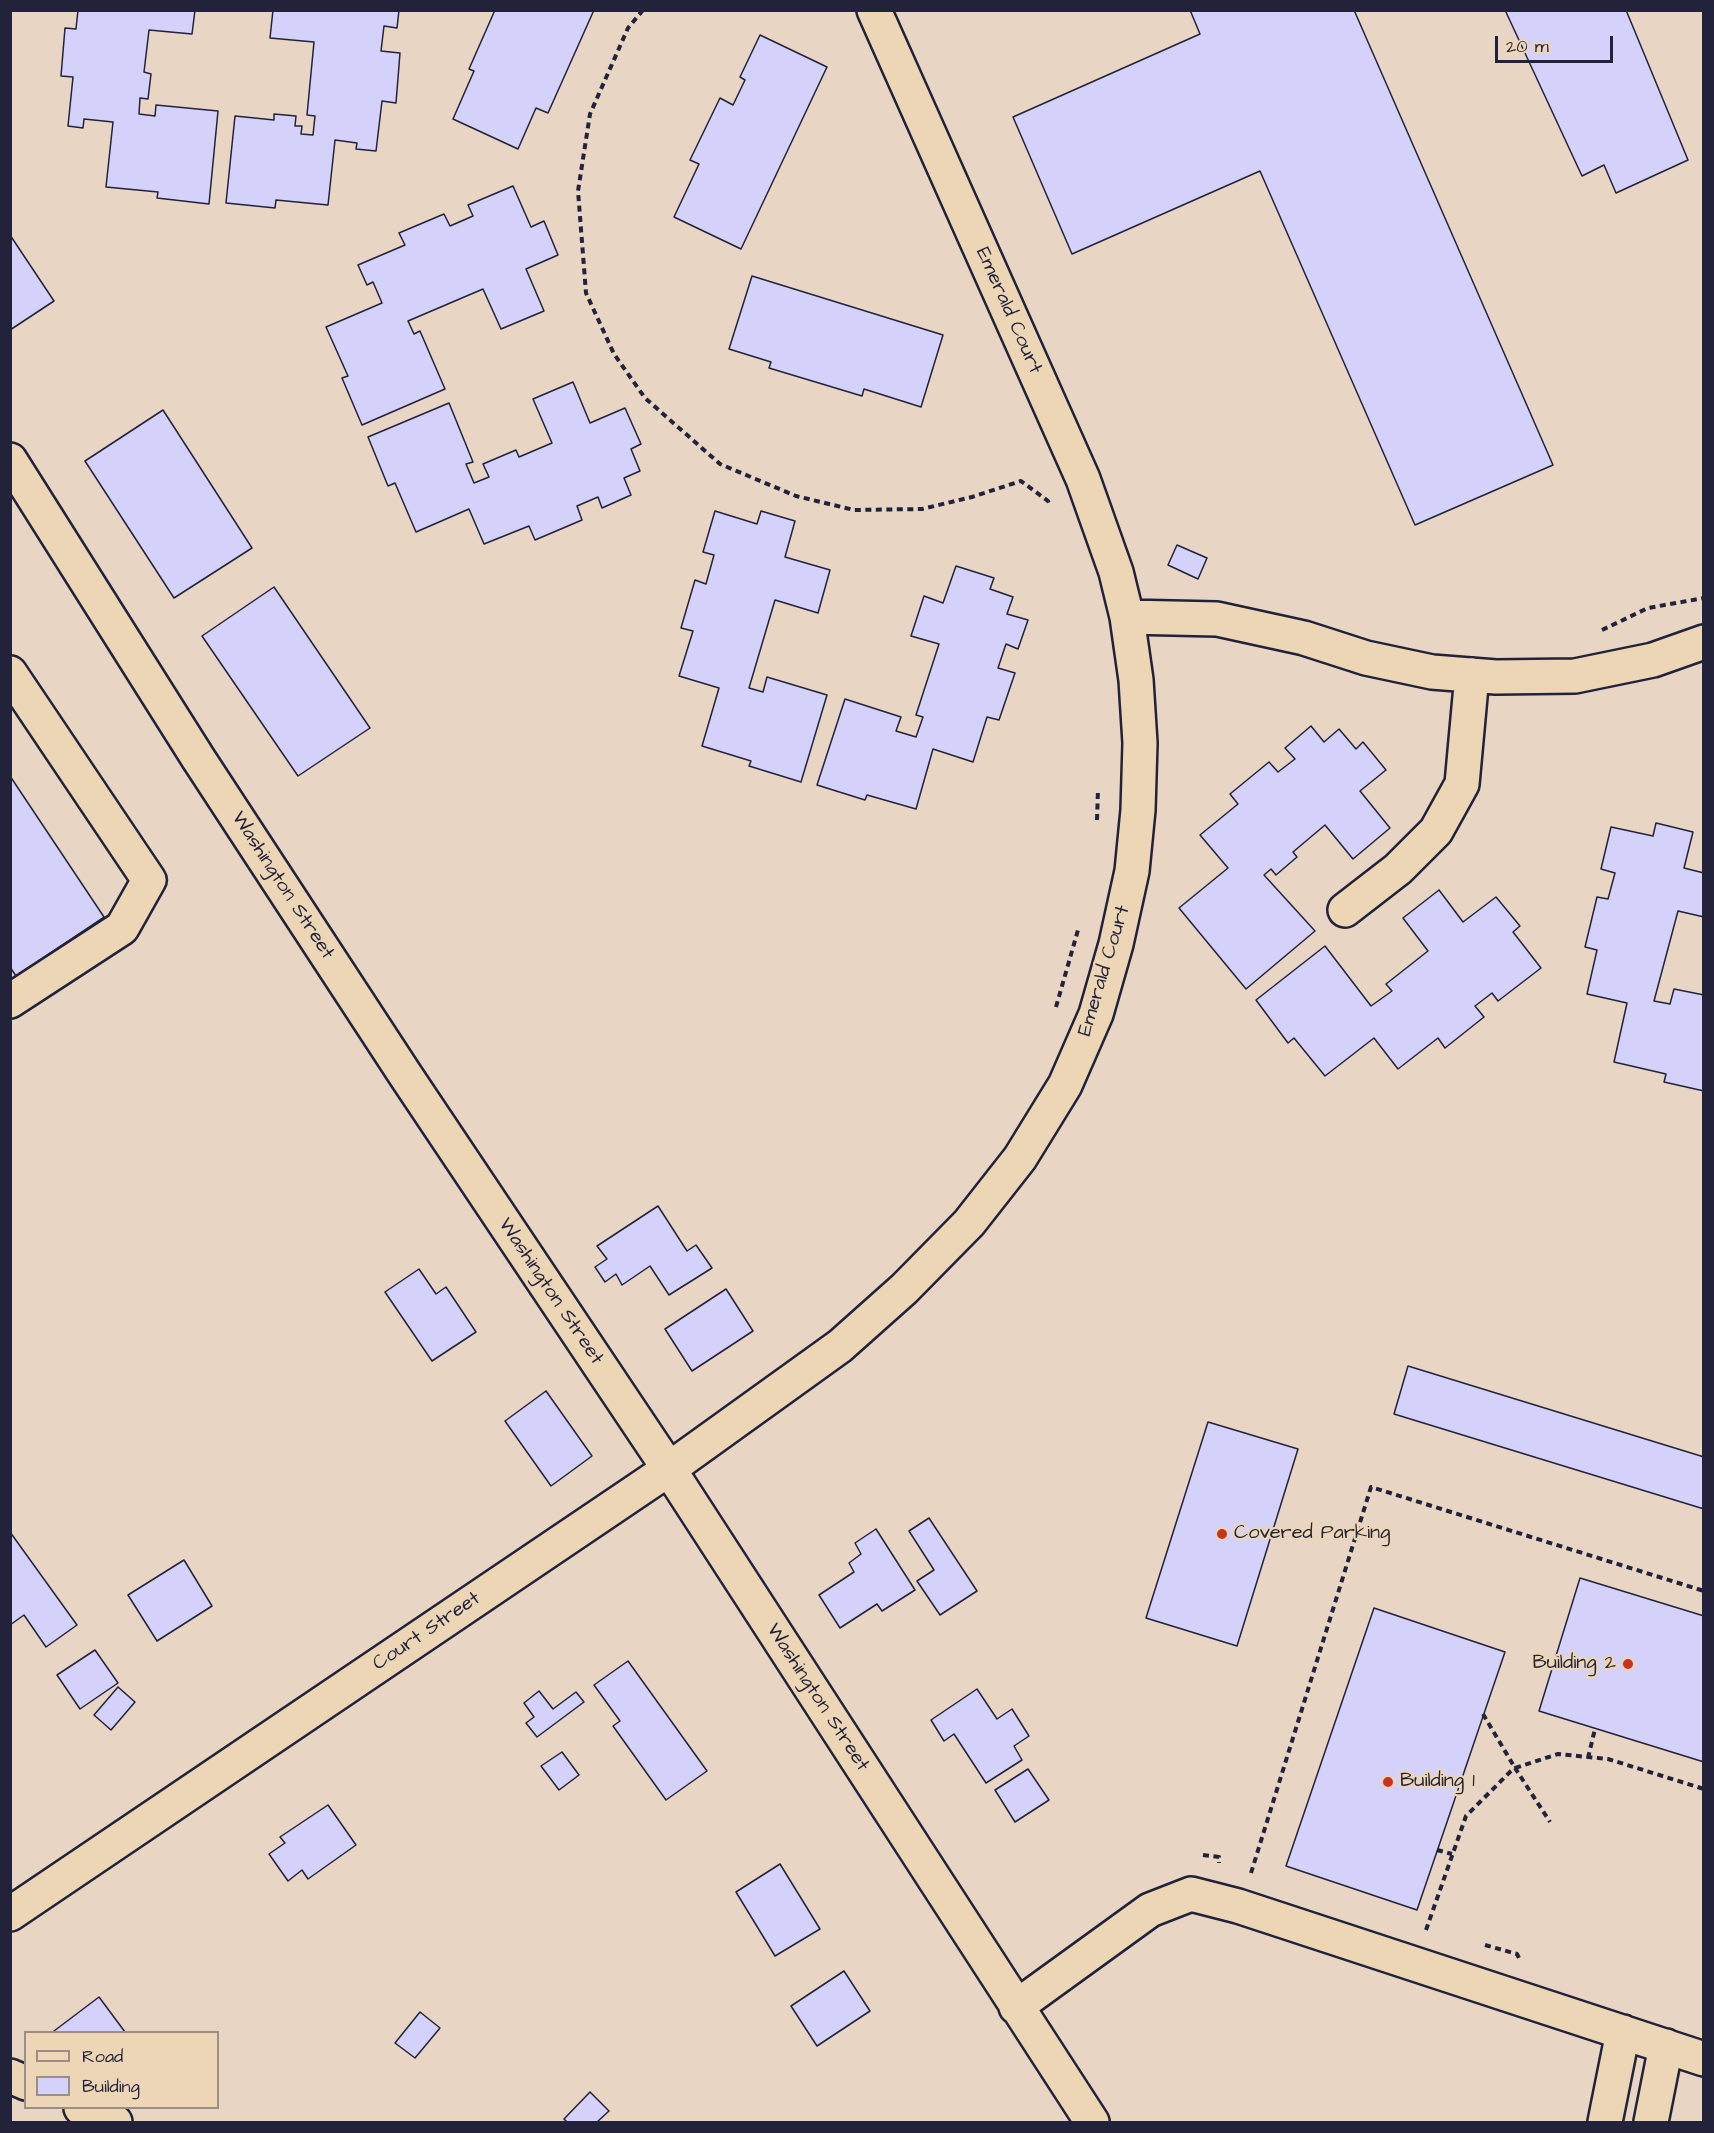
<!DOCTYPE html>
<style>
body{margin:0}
#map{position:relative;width:1714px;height:2133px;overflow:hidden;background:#e8d5c3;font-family:"Architects Daughter",sans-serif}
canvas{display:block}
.frame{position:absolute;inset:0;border:12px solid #22223b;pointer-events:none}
.legend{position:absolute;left:24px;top:2031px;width:195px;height:78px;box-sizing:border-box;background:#edd6b5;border:2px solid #9c8e84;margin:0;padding:8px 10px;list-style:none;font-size:18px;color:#22223b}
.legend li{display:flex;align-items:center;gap:12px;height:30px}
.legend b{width:30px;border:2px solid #9c8e84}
.scale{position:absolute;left:1495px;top:36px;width:118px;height:27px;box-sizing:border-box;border:3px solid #22223b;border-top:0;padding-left:8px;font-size:18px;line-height:21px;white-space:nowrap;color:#22223b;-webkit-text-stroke:4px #edd6b5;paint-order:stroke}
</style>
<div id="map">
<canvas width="1714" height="2133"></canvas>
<div class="frame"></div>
<ul class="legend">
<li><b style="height:8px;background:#edd6b5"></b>Road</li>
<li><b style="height:16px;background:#d4d1fa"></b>Building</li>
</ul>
<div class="scale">20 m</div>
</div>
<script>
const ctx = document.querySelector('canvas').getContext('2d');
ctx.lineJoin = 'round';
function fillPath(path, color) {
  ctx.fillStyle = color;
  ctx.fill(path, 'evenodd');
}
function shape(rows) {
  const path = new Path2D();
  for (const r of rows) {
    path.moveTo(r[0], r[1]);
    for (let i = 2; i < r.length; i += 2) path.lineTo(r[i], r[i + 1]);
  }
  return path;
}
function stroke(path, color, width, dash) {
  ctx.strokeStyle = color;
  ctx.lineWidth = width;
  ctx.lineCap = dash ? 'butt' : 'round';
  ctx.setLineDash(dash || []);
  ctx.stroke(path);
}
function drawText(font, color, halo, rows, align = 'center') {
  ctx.font = font + ' "Architects Daughter",sans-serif';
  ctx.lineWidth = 4.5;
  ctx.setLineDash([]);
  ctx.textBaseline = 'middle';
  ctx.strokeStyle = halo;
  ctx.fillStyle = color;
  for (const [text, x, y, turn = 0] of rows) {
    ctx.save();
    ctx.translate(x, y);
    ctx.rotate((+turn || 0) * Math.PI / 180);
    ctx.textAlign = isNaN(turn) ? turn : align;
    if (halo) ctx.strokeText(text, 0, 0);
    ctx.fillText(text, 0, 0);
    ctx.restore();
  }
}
const building = shape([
 [78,10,195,10,192,34,149,30,144,72,151,74,148,99,140,98,139,114,155,116,156,105,218,111,209,204,157,198,158,192,106,187,113,122,84,119,83,128,68,126,73,77,61,76,65,28,76,29,78,10],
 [273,10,399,10,397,28,384,26,381,51,400,53,396,103,382,101,376,151,356,149,357,143,335,140,328,205,276,200,275,208,226,203,235,116,274,120,274,114,296,116,295,126,302,126,301,134,313,135,315,116,307,115,314,42,270,38,273,10],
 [495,10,594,10,548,113,536,108,518,149,453,119,474,71,469,69,495,10],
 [1190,10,1354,10,1553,465,1415,525,1260,171,1072,254,1013,117,1200,34,1190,10],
 [1505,10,1626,10,1688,160,1616,193,1604,165,1582,176,1505,10],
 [760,35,827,67,741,249,674,217,699,164,690,160,720,98,733,105,745,80,740,77,760,35],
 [513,186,531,227,544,221,558,255,526,269,544,311,501,329,483,289,408,321,414,334,420,331,445,389,362,425,342,378,348,376,326,327,382,303,373,282,367,285,358,265,405,245,399,233,444,214,450,226,473,216,468,205,513,186],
 [10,235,54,301,10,330,10,235],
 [752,276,943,335,921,407,864,389,862,396,769,368,771,362,729,349,752,276],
 [573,382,590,423,625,408,641,444,631,449,640,471,624,478,631,495,602,508,598,497,577,506,582,520,535,540,529,526,484,544,469,509,416,532,395,483,388,486,368,437,449,403,473,462,466,464,474,483,489,477,483,464,516,450,519,457,552,443,533,399,573,382],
 [163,410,252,548,174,598,85,461,163,410],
 [715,511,757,524,761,511,795,521,785,557,830,570,818,613,775,600,749,688,763,692,767,677,827,695,801,782,749,766,751,761,702,746,719,688,679,676,693,631,681,628,695,580,706,584,714,555,703,552,715,511],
 [1177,545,1207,558,1198,579,1168,565,1177,545],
 [956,566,994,578,990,589,1013,597,1007,614,1028,620,1018,649,1006,644,998,668,1015,673,999,720,987,717,973,762,933,749,916,809,867,795,865,800,817,785,845,699,901,717,896,731,916,737,923,717,916,715,939,644,911,636,924,596,943,603,956,566],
 [274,587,370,728,298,776,202,636,274,587],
 [1311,726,1324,742,1339,729,1356,749,1363,742,1386,770,1360,791,1390,828,1353,859,1325,825,1293,852,1297,857,1276,875,1271,869,1264,875,1315,931,1246,989,1179,908,1228,868,1200,835,1238,804,1230,794,1269,762,1278,772,1295,759,1285,748,1311,726],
 [10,776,104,917,16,976,10,967,10,776],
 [1656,823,1693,832,1684,868,1704,873,1704,917,1678,911,1654,1001,1670,1004,1674,989,1704,995,1704,1091,1664,1082,1666,1074,1614,1062,1627,1003,1587,994,1597,950,1585,947,1597,897,1608,899,1615,873,1601,869,1611,827,1653,836,1656,823],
 [1439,890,1463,922,1496,897,1520,926,1513,932,1541,968,1498,1001,1492,993,1475,1006,1484,1017,1445,1048,1438,1038,1398,1069,1374,1038,1325,1076,1294,1038,1288,1043,1256,1000,1325,946,1371,1006,1392,991,1386,984,1428,951,1403,918,1439,890],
 [658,1206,687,1251,696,1245,712,1268,669,1295,650,1266,622,1285,616,1274,605,1282,595,1267,607,1259,597,1246,658,1206],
 [419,1269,436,1294,446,1287,476,1332,432,1361,385,1292,419,1269],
 [726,1289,753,1331,692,1371,665,1329,726,1289],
 [1408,1366,1704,1457,1704,1509,1394,1414,1408,1366],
 [546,1391,592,1456,551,1486,505,1421,546,1391],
 [1208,1422,1298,1449,1237,1646,1146,1618,1208,1422],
 [929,1518,977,1591,940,1615,917,1581,934,1570,909,1531,929,1518],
 [876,1529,915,1590,882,1611,877,1604,840,1628,819,1595,854,1572,849,1563,861,1554,855,1543,876,1529],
 [10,1532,77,1625,46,1647,24,1615,10,1625,10,1532],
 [184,1560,212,1606,157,1641,128,1595,184,1560],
 [1580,1578,1704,1616,1704,1762,1539,1711,1580,1578],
 [1374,1608,1505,1652,1417,1910,1286,1866,1374,1608],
 [95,1650,118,1683,80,1709,57,1675,95,1650],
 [628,1661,707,1771,666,1800,613,1726,620,1721,594,1685,628,1661],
 [118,1687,135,1702,111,1730,94,1715,118,1687],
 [977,1689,997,1719,1012,1709,1029,1736,1014,1746,1022,1760,986,1783,954,1734,944,1741,931,1720,977,1689],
 [539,1691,553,1709,576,1692,584,1702,537,1737,526,1723,534,1717,524,1703,539,1691],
 [562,1752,579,1775,559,1790,541,1766,562,1752],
 [1028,1769,1049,1800,1015,1822,995,1790,1028,1769],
 [328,1805,356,1845,308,1879,302,1870,288,1881,269,1854,285,1843,280,1837,328,1805],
 [780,1864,820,1929,775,1956,736,1892,780,1864],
 [844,1971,870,2011,817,2046,791,2006,844,1971],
 [99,1997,125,2032,55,2032,54,2031,99,1997],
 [420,2012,440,2028,415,2058,395,2043,420,2012],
 [590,2092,609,2111,597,2122,567,2122,564,2119,590,2092]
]);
fillPath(building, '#d4d1fa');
stroke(building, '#22223b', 1.5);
const minor = shape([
 [10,460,198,758,406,1076,669,1469,1092,2122],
 [1127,617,1217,619,1304,638,1366,658,1432,672,1496,677,1575,676,1653,660,1704,642],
 [10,673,149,880,122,928,10,1001],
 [1345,910,1398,869,1436,831,1462,784,1472,675],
 [10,1914,669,1469,840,1346,904,1289,969,1223,1020,1158,1065,1085,1096,1014,1116,944,1132,871,1138,810,1140,743,1136,680,1127,617,1116,572,1083,479,874,10],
 [1016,2007,1150,1910,1191,1894,1238,1906,1704,2059],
 [10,2076,26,2083],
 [81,2108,115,2122],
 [1605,2122,1623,2032],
 [1651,2122,1666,2046]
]);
stroke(minor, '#22223b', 38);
stroke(shape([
 [643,10,628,28,590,114,578,191,586,293,614,354,645,398,720,464,796,496,854,510,922,509,972,497,1021,481,1048,501,1050,506],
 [1602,630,1648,608,1704,598],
 [1097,820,1098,789],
 [1056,1007,1078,930],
 [1483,1714,1515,1768,1558,1754,1608,1759,1704,1789],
 [1588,1758,1595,1729],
 [1437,1850,1452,1854],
 [1203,1855,1219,1857,1219,1863],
 [1251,1873,1371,1487,1704,1591],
 [1426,1930,1466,1816,1511,1771,1515,1768,1550,1822],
 [1485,1945,1517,1954,1519,1958]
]), '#22223b', 4, [6, 4.5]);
stroke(minor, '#edd6b5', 33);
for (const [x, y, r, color] of [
 [1222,1534,6,"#c8321e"],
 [1628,1664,6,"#c8321e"],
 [1388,1782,6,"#c8321e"]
]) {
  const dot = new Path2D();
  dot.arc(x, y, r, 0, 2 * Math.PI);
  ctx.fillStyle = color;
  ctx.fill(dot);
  stroke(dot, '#edd6b5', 2);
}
drawText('20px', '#22223b', '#edd6b5', [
 ["Emerald Court",1008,311,66],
 ["Washington Street",282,886,57],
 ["Emerald Court",1105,971,-73],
 ["Washington Street",550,1292,56],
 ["Court Street",427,1632,-34],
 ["Washington Street",817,1698,57]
]);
drawText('20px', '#22223b', '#edd6b5', [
 ["Covered Parking",1234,1534],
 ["Building 2",1616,1664,"right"],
 ["Building 1",1400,1782]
], 'left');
</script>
